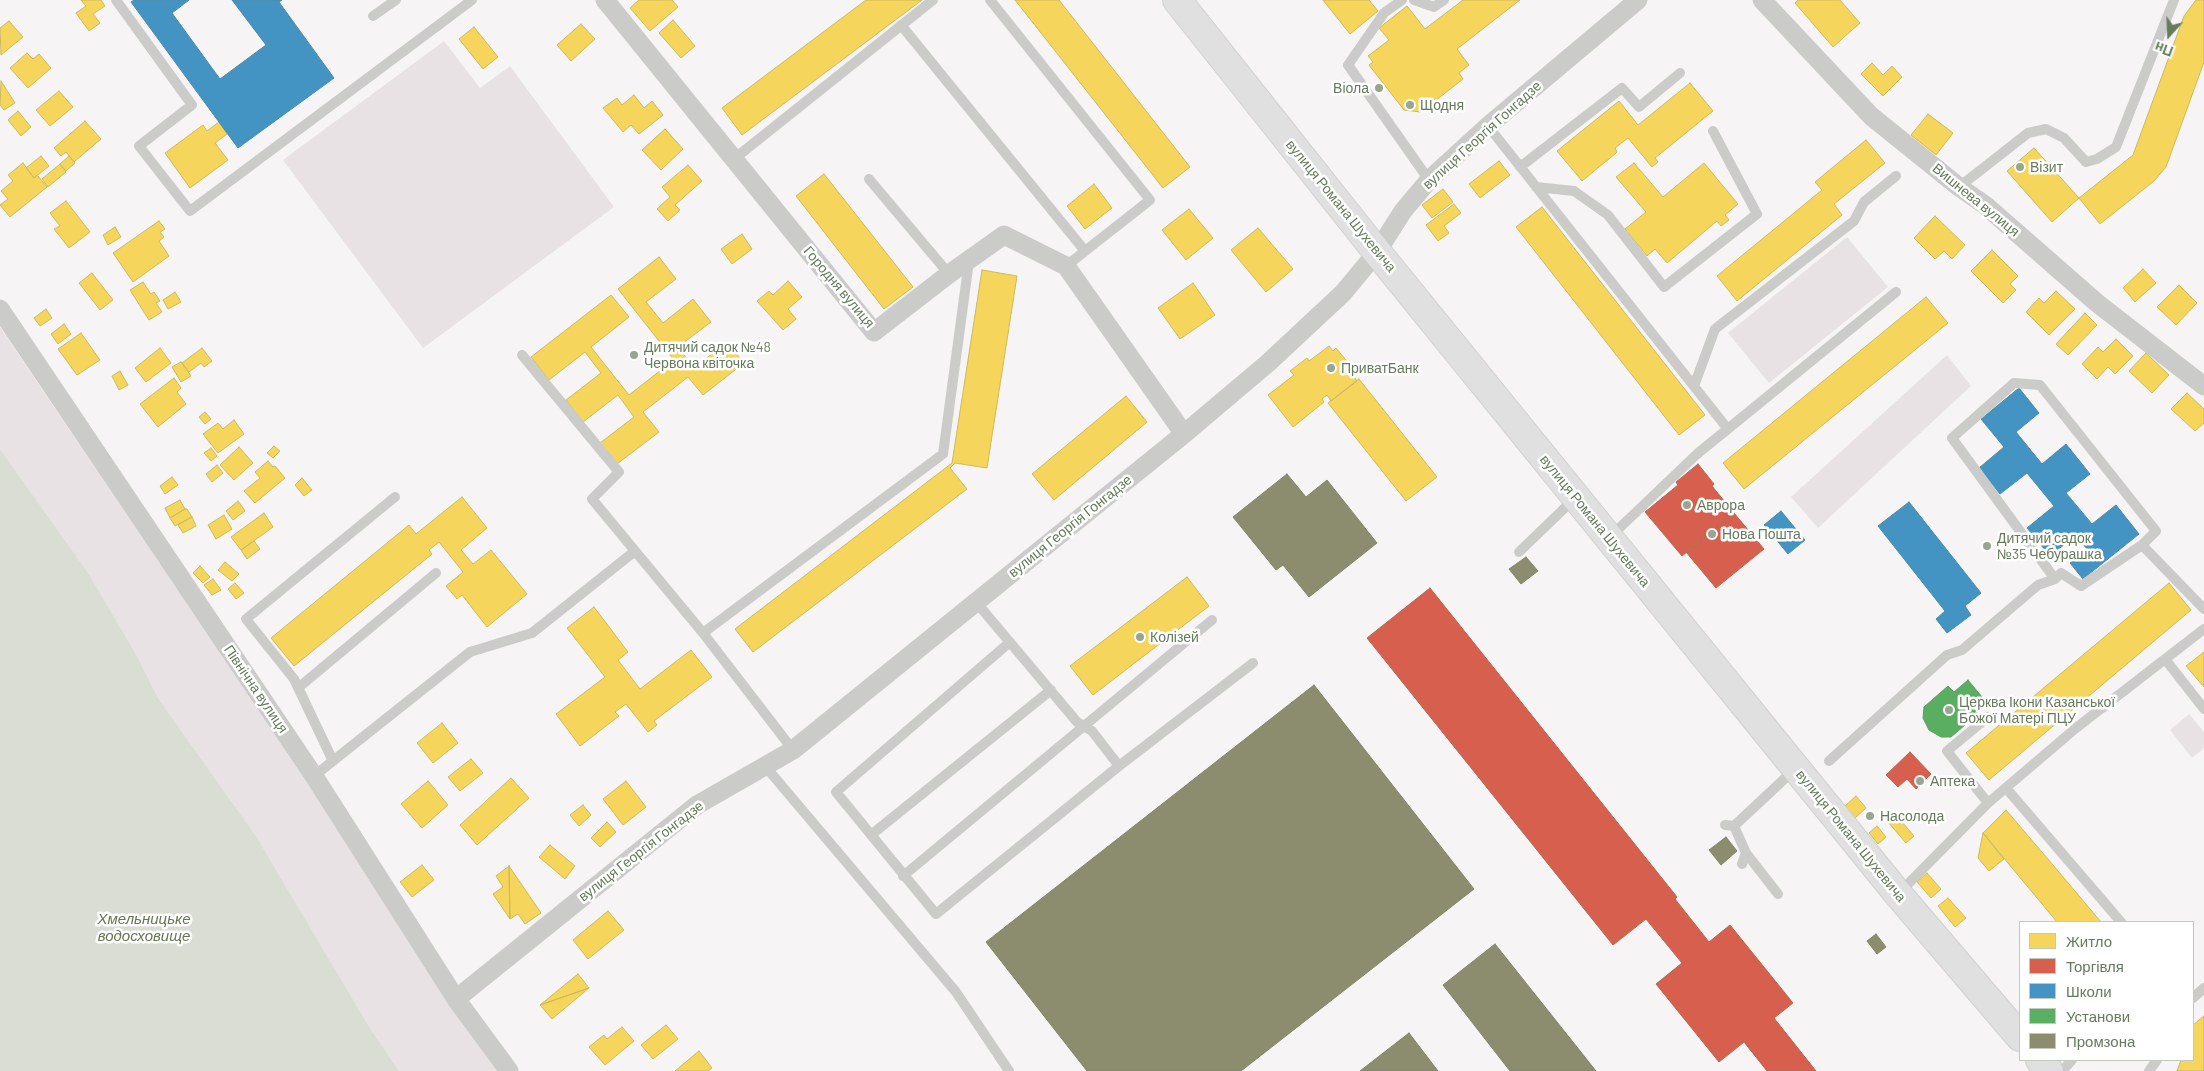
<!DOCTYPE html>
<meta charset="utf-8">
<style>
body{margin:0}
#map{position:relative;width:2204px;height:1071px;overflow:hidden;background:#f6f4f5;font-family:Barlow,sans-serif}
canvas{display:block}
.legend{position:absolute;left:2019px;top:921px;width:175px;height:140px;box-sizing:border-box;background:#fff;border:1px solid #c2cabd;margin:0;padding:6px 9px;list-style:none;font-size:15px;color:#667b5b}
.legend li{display:flex;align-items:center;gap:10px;height:25px}
.legend b{width:25px;border:1px solid #c2cabd}
.north{position:absolute;left:2144px;top:10px;width:50px;height:50px;-webkit-text-stroke:4px #fff;paint-order:stroke;rotate:200deg;font-size:14px;font-weight:700;line-height:20px;text-align:center;color:#667b5b}
.north::after{content:'';display:block;margin:auto;width:18px;height:22px;background:#667b5b;clip-path:polygon(50% 0,100% 100%,50% 72%,0 100%)}
</style>
<div id="map">
<canvas width="2204" height="1071"></canvas>
<ul class="legend">
<li><b style="height:14px;background:#f6d55c"></b>Житло</li>
<li><b style="height:14px;background:#d6604d"></b>Торгівля</li>
<li><b style="height:14px;background:#4393c3"></b>Школи</li>
<li><b style="height:14px;background:#5aae61"></b>Установи</li>
<li><b style="height:14px;background:#8c8c6e"></b>Промзона</li>
</ul>
<div class="north">Пн</div>
</div>
<script>
const ctx = document.querySelector('canvas').getContext('2d');
ctx.lineJoin = 'round';
function fillPath(path, color) {
  ctx.fillStyle = color;
  ctx.fill(path, 'evenodd');
}
function shape(rows) {
  const path = new Path2D();
  for (const r of rows) {
    path.moveTo(r[0], r[1]);
    for (let i = 2; i < r.length; i += 2) path.lineTo(r[i], r[i + 1]);
  }
  return path;
}
function stroke(path, color, width, dash) {
  ctx.strokeStyle = color;
  ctx.lineWidth = width;
  ctx.lineCap = dash ? 'butt' : 'round';
  ctx.setLineDash(dash || []);
  ctx.stroke(path);
}
function drawText(font, color, halo, rows, align = 'center') {
  ctx.font = font + ' Barlow,sans-serif';
  ctx.lineWidth = 5;
  ctx.setLineDash([]);
  ctx.textBaseline = 'middle';
  ctx.strokeStyle = halo;
  ctx.fillStyle = color;
  for (const [text, x, y, turn = 0] of rows) {
    ctx.save();
    ctx.translate(x, y);
    ctx.rotate((+turn || 0) * Math.PI / 180);
    ctx.textAlign = isNaN(turn) ? turn : align;
    if (halo) ctx.strokeText(text, 0, 0);
    ctx.fillText(text, 0, 0);
    ctx.restore();
  }
}
fillPath(shape([
 [444,41,480,88,510,66,614,207,423,348,283,160],
 [1847,237,1888,287,1769,383,1728,333],
 [0,327,307,782,498,1071,399,1071,370,1028,256,836,158,698,136,654,89,574,0,449],
 [1947,355,1971,386,1818,528,1791,497],
 [2189,714,2204,732,2204,748,2192,758,2170,730]
]), '#e9e2e4');
fillPath(shape([
 [0,449,89,574,136,654,158,698,256,836,370,1028,399,1071,0,1071]
]), '#d9ddd3');
const homes = shape([
 [81,0,101,0,105,6,93,14,100,23,89,31,76,13,86,6,81,0],
 [639,0,672,0,678,7,650,31,630,8,639,0],
 [866,0,922,0,742,135,722,108,866,0],
 [1015,0,1059,0,1190,167,1163,188,1015,0],
 [1323,0,1369,0,1378,11,1350,34,1323,0],
 [1463,0,1520,0,1457,49,1469,65,1459,73,1463,79,1421,112,1404,110,1369,65,1373,62,1368,56,1389,40,1379,28,1407,6,1425,29,1463,0],
 [1798,0,1840,0,1860,23,1833,47,1795,3,1798,0],
 [2196,0,2204,0,2204,62,2166,167,2154,181,2100,224,2079,198,2133,155,2184,16,2196,0],
 [673,20,695,46,681,58,659,33,673,20],
 [9,21,23,37,1,55,0,28,9,21],
 [581,24,595,39,571,61,557,45,581,24],
 [474,27,498,57,483,69,459,39,474,27],
 [27,53,33,59,39,54,51,68,28,88,10,68,27,53],
 [1872,63,1883,75,1892,66,1902,77,1883,96,1861,74,1872,63],
 [1,81,15,103,4,110,0,105,1,81],
 [1690,83,1713,111,1655,158,1658,162,1652,167,1628,138,1615,148,1617,152,1615,154,1582,181,1557,151,1619,101,1638,125,1690,83],
 [59,91,73,107,50,126,36,110,59,91],
 [634,95,644,108,652,101,663,115,639,134,631,125,623,132,603,108,617,98,622,105,634,95],
 [18,111,31,127,21,136,8,120,18,111],
 [1928,114,1953,133,1936,155,1911,135,1928,114],
 [85,121,101,139,74,162,66,152,61,156,54,148,85,121],
 [219,122,227,134,215,143,228,160,190,188,165,153,203,125,207,131,219,122],
 [665,129,683,149,661,170,642,150,665,129],
 [1866,140,1885,163,1834,204,1842,215,1737,301,1717,276,1822,190,1815,182,1866,140],
 [2034,148,2079,198,2052,222,2007,171,2034,148],
 [41,156,49,166,34,178,26,168,41,156],
 [69,156,75,163,66,171,60,164,69,156],
 [1499,161,1510,175,1480,198,1469,184,1499,161],
 [23,163,34,178,37,175,47,187,10,217,0,205,8,199,1,191,13,181,8,175,23,163],
 [1634,163,1663,197,1704,163,1738,204,1725,215,1729,220,1721,226,1717,221,1667,263,1655,249,1647,256,1625,229,1646,212,1616,177,1634,163],
 [60,164,66,172,48,187,42,179,60,164],
 [688,165,702,181,675,205,680,210,668,221,657,209,670,197,662,187,688,165],
 [824,174,913,287,884,309,796,196,824,174],
 [1094,184,1112,208,1085,229,1067,206,1094,184],
 [1443,189,1453,202,1432,218,1422,205,1443,189],
 [66,201,90,232,69,248,54,229,60,226,50,213,66,201],
 [1454,204,1461,213,1444,226,1449,233,1438,241,1426,225,1454,204],
 [1542,207,1705,415,1679,435,1516,227,1542,207],
 [1189,209,1213,238,1186,260,1162,230,1189,209],
 [1935,216,1965,245,1952,259,1944,251,1935,259,1914,238,1935,216],
 [159,221,165,229,160,232,164,237,159,241,169,256,133,282,113,253,159,221],
 [115,227,121,237,108,245,103,235,115,227],
 [1258,228,1293,269,1266,292,1231,250,1258,228],
 [742,234,752,249,732,264,721,249,742,234],
 [1992,250,2018,276,2010,284,2016,290,2003,303,1971,271,1992,250],
 [659,257,676,279,646,302,663,323,693,299,711,322,678,347,694,368,727,342,744,363,703,395,688,377,643,412,659,432,617,464,600,443,634,417,618,395,583,422,566,400,601,373,585,352,549,380,531,357,611,295,629,317,591,347,629,395,674,360,618,289,659,257],
 [2143,269,2156,283,2135,302,2123,288,2143,269],
 [982,270,1017,276,987,468,955,463,950,468,967,489,753,652,735,629,952,463,982,270],
 [92,273,113,300,100,310,79,283,92,273],
 [788,281,802,297,788,309,796,319,783,330,757,301,769,291,773,295,788,281],
 [143,282,151,294,154,292,160,301,156,303,162,312,149,320,130,290,143,282],
 [1193,283,1215,315,1180,339,1158,308,1193,283],
 [2179,285,2197,303,2176,325,2157,307,2179,285],
 [2056,291,2075,309,2049,335,2026,312,2039,298,2044,303,2056,291],
 [175,292,181,302,168,309,163,300,175,292],
 [1926,297,1948,323,1744,489,1723,463,1926,297],
 [46,309,52,318,40,326,34,318,46,309],
 [2085,313,2097,325,2068,355,2056,344,2085,313],
 [64,324,71,334,58,344,51,334,64,324],
 [81,333,100,360,77,375,58,349,81,333],
 [2116,339,2133,356,2115,374,2108,367,2097,379,2082,364,2098,347,2103,352,2116,339],
 [1329,346,1333,351,1336,348,1354,370,1351,372,1357,381,1331,401,1327,395,1322,399,1324,402,1293,427,1268,395,1294,375,1290,371,1307,358,1309,361,1329,346],
 [160,348,171,363,146,382,135,368,160,348],
 [202,348,212,361,204,367,201,363,189,372,182,363,202,348],
 [2146,353,2169,375,2152,393,2129,371,2146,353],
 [181,362,191,376,181,382,172,367,181,362],
 [120,371,128,385,119,390,112,376,120,371],
 [174,378,181,388,177,392,186,404,158,427,140,404,174,378],
 [1359,379,1437,477,1406,501,1328,403,1359,379],
 [2187,393,2204,409,2204,423,2195,431,2171,409,2187,393],
 [1126,396,1147,422,1054,500,1032,474,1126,396],
 [205,412,211,419,205,424,199,417,205,412],
 [234,420,244,434,218,453,203,434,218,423,223,429,234,420],
 [274,446,280,451,273,458,267,453,274,446],
 [239,447,253,463,234,480,220,465,239,447],
 [211,448,217,456,211,461,204,453,211,448],
 [268,461,273,467,275,466,285,478,255,503,244,491,260,478,255,472,268,461],
 [217,465,223,473,212,482,206,474,217,465],
 [172,477,178,485,165,494,160,486,172,477],
 [302,478,312,490,304,496,295,485,302,478],
 [462,497,487,528,461,550,473,564,491,550,527,594,487,627,462,595,457,599,446,586,463,572,439,542,429,550,432,554,294,666,271,638,409,525,416,534,462,497],
 [180,500,185,509,170,518,165,508,180,500],
 [238,501,245,511,233,520,226,511,238,501],
 [185,509,187,509,192,517,175,526,170,518,185,509],
 [264,513,273,527,241,550,231,537,264,513],
 [224,515,232,529,216,539,208,525,224,515],
 [192,517,196,526,183,533,178,525,192,517],
 [254,541,260,549,247,559,241,550,254,541],
 [225,562,239,574,232,581,218,570,225,562],
 [200,566,210,577,203,583,193,573,200,566],
 [1187,577,1209,606,1093,695,1070,666,1187,577],
 [213,579,221,590,212,595,204,585,213,579],
 [235,583,244,593,236,599,228,589,235,583],
 [2169,583,2191,610,1989,780,1966,753,2169,583],
 [594,607,628,652,618,660,640,689,691,650,712,677,654,721,657,725,648,732,626,704,615,712,619,716,580,746,556,714,605,677,567,628,594,607],
 [2204,652,2204,687,2186,666,2204,652],
 [442,723,458,743,433,763,417,743,442,723],
 [471,759,483,773,460,791,448,777,471,759],
 [511,778,529,798,477,845,460,825,511,778],
 [428,781,448,805,422,828,401,804,428,781],
 [626,781,646,807,623,825,603,799,626,781],
 [1856,796,1866,808,1855,818,1845,806,1856,796],
 [583,805,591,815,579,826,570,815,583,805],
 [2006,810,2053,865,2101,922,2057,922,1983,833,2006,810],
 [1896,815,1914,836,1906,843,1888,822,1896,815],
 [607,822,616,832,600,847,591,838,607,822],
 [1877,826,1886,837,1878,844,1869,833,1877,826],
 [1983,833,2004,859,1989,871,1978,858,1983,833],
 [550,845,575,866,565,879,539,857,550,845],
 [422,865,434,880,412,897,400,882,422,865],
 [509,866,510,919,493,894,503,887,496,876,509,866],
 [509,866,541,913,525,924,518,914,510,919,509,866],
 [1927,873,1941,889,1931,898,1917,882,1927,873],
 [1948,898,1966,918,1955,927,1938,906,1948,898],
 [608,911,624,930,588,959,573,940,608,911],
 [578,974,589,988,540,1005,578,974],
 [589,988,552,1019,540,1005,589,988],
 [2204,1016,2204,1071,2177,1071,2181,1060,2193,1060,2193,1025,2204,1016],
 [666,1025,678,1039,653,1059,641,1045,666,1025],
 [622,1027,634,1041,605,1065,589,1047,604,1035,607,1039,622,1027],
 [699,1051,712,1068,708,1071,675,1071,699,1051]
]);
fillPath(homes, '#f6d55c');
stroke(homes, '#cbba5c', 1);
const shops = shape([
 [1698,464,1714,484,1712,486,1734,513,1682,556,1645,512,1678,485,1676,482,1698,464],
 [1734,513,1764,549,1716,588,1686,552,1734,513],
 [1430,588,1677,897,1675,899,1709,942,1730,925,1793,1003,1774,1018,1816,1071,1767,1071,1744,1042,1719,1062,1656,984,1682,963,1646,919,1613,945,1367,638,1430,588],
 [1910,752,1931,774,1916,789,1907,779,1898,787,1886,775,1910,752]
]);
fillPath(shops, '#d6604d');
stroke(shops, '#b46851', 1);
const schools = shape([
 [134,0,189,0,172,13,220,79,266,45,232,0,282,0,279,2,334,78,238,148,131,2,134,0],
 [2019,388,2039,413,2016,432,2042,464,2066,444,2090,474,2066,493,2092,524,2116,505,2139,534,2083,579,2070,563,2087,549,2076,535,2050,556,2027,528,2054,506,2027,473,2000,494,1979,468,2004,447,1981,419,2019,388],
 [1909,502,1981,593,1965,606,1971,615,1947,633,1936,619,1945,611,1878,526,1909,502],
 [1781,511,1805,540,1788,554,1764,525,1781,511]
]);
fillPath(schools, '#4393c3');
stroke(schools, '#4e8ca4', 1);
const public = shape([
 [1968,680,1982,697,1971,706,1978,714,1951,737,1941,737,1929,730,1923,718,1924,707,1948,686,1954,692,1968,680]
]);
fillPath(public, '#5aae61');
stroke(public, '#5e9f5f', 1);
const industry = shape([
 [1287,474,1306,497,1327,480,1377,543,1309,597,1283,565,1276,570,1233,517,1287,474],
 [1526,557,1538,571,1521,584,1509,569,1526,557],
 [1314,685,1474,889,1241,1071,1087,1071,986,942,1314,685],
 [1726,837,1737,851,1721,865,1709,850,1726,837],
 [1876,934,1886,947,1877,954,1867,941,1876,934],
 [1495,944,1596,1071,1510,1071,1443,985,1495,944],
 [1409,1033,1438,1071,1360,1071,1409,1033]
]);
fillPath(industry, '#8c8c6e');
stroke(industry, '#818768', 1);
const secondary = shape([
 [1177,0,1377,252,1898,894,2020,1037],
 [2040,1060,2049,1071]
]);
stroke(secondary, '#d1d2d0', 30);
stroke(shape([
 [116,0,192,105,139,146,190,211,472,0],
 [990,0,1150,200,1066,266],
 [1402,0,1384,13,1348,65,1429,180],
 [1414,0,1434,7,1444,0],
 [373,16,396,0],
 [901,25,1085,251],
 [1488,126,1727,428],
 [734,159,933,0],
 [1520,167,1622,88,1639,107,1680,73],
 [869,179,949,274],
 [1536,187,1574,191,1608,215,1664,287,1757,214,1713,131],
 [1959,187,2028,133,2046,129,2064,138,2086,162,2097,159,2116,147,2174,0],
 [522,355,619,472,592,499,703,633,793,750],
 [2014,383,2040,385,2156,531,2142,545,2081,586,2061,573,2055,579,1952,438,2014,383],
 [1694,386,1715,329,1854,221,1864,202,1896,176],
 [1610,537,1697,454,1896,292],
 [2142,545,2204,609],
 [1519,552,1575,498],
 [976,602,1077,722,1092,731,1119,766],
 [703,633,943,454,969,261],
 [1010,642,836,792,936,914,1119,766,1253,663],
 [2165,659,2204,709],
 [298,688,436,573],
 [1988,717,1947,751,1988,803,2076,728,2204,629],
 [333,761,294,679,246,619,395,497],
 [1829,761,1947,655,1962,650,2038,585,2055,579],
 [765,766,956,992,1009,1071],
 [314,776,470,652,532,633,635,551],
 [2006,788,2121,922],
 [1725,825,1734,826,1795,769],
 [1734,826,1746,853,1742,864],
 [871,835,1051,690],
 [1746,853,1778,894],
 [903,876,1212,620],
 [1899,893,1988,803],
 [2193,998,2204,988],
 [2062,1071,2072,1060],
 [2149,1071,2157,1060]
]), '#cbccca', 10);
stroke(shape([
 [605,0,874,332,949,274,1004,235,1066,266,1184,434],
 [1762,0,1871,116,1959,187,1985,205,2097,303,2204,386],
 [0,309,314,776,456,999,509,1071],
 [456,999,697,805,793,750,1184,434,1268,363,1343,293,1377,252,1403,211,1429,180,1488,126,1638,0]
]), '#cbccca', 19);
stroke(secondary, '#dfe0df', 28);
for (const [x, y, r, color] of [
 [1379,88,5,"#98a591"],
 [1410,105,5,"#98a591"],
 [2020,167,5,"#98a591"],
 [634,355,5,"#98a591"],
 [1331,368,5,"#98a591"],
 [1687,505,5,"#98a591"],
 [1712,534,5,"#98a591"],
 [1987,546,5,"#98a591"],
 [1140,637,5,"#98a591"],
 [1949,710,5,"#98a591"],
 [1920,781,5,"#98a591"],
 [1870,816,5,"#98a591"]
]) {
  const dot = new Path2D();
  dot.arc(x, y, r, 0, 2 * Math.PI);
  ctx.fillStyle = color;
  ctx.fill(dot);
  stroke(dot, '#fff', 2);
}
drawText('14px', '#667b5b', '#fff', [
 ["Віола",1369,88,"right"],
 ["Щодня",1420,105],
 ["Візит",2030,167],
 ["Дитячий садок №48",644,347],
 ["Червона квіточка",644,363],
 ["ПриватБанк",1341,368],
 ["Аврора",1697,505],
 ["Нова Пошта",1722,534],
 ["Дитячий садок",1997,538],
 ["№35 Чебурашка",1997,554],
 ["Колізей",1150,637],
 ["Церква Ікони Казанської",1959,702],
 ["Божої Матері ПЦУ",1959,718],
 ["Аптека",1930,781],
 ["Насолода",1880,816]
], 'left');
drawText('14px', '#667b5b', '#fff', [
 ["вулиця Георгія Гонгадзе",1482,135,-42],
 ["Вишнева вулиця",1976,200,39],
 ["вулиця Романа Шухевича",1341,206,51],
 ["Городня вулиця",839,287,50],
 ["вулиця Романа Шухевича",1595,521,51],
 ["вулиця Георгія Гонгадзе",1070,526,-39],
 ["Північна вулиця",256,689,56],
 ["вулиця Романа Шухевича",1851,836,51],
 ["вулиця Георгія Гонгадзе",641,851,-38]
]);
drawText('italic 15px', '#667555', '#fff', [
 ["Хмельницьке",144,919],
 ["водосховище",144,936]
]);
</script>
